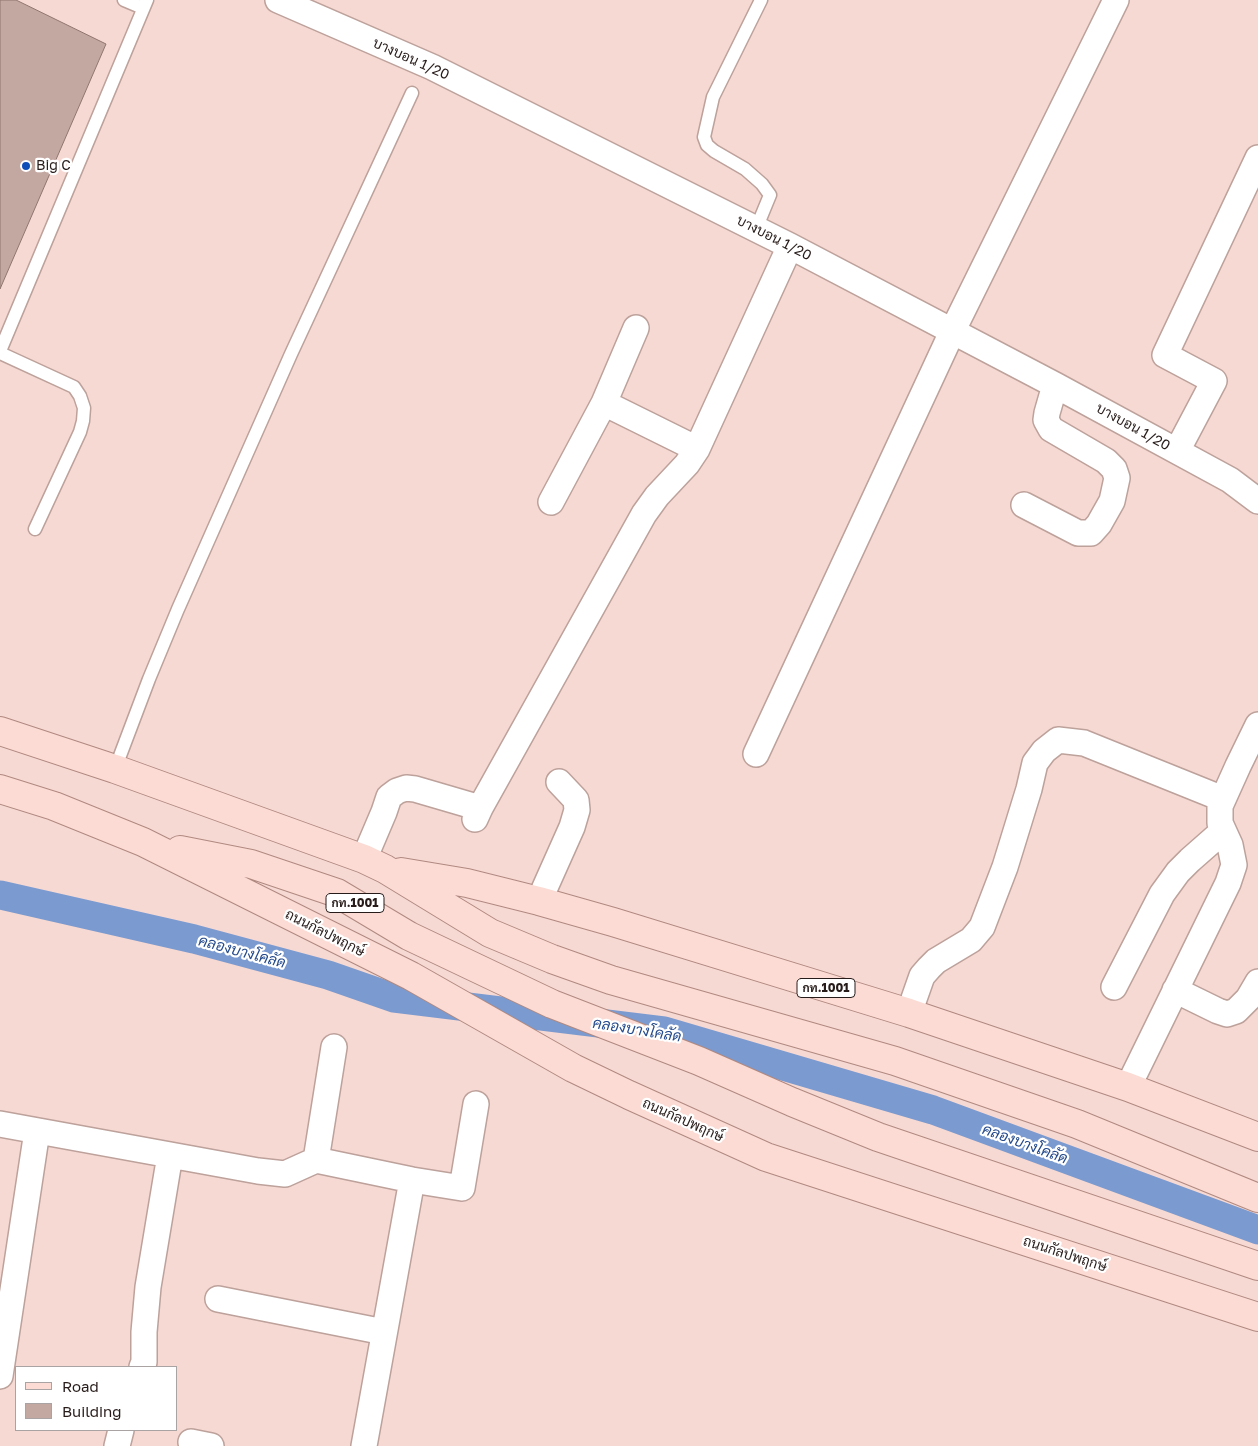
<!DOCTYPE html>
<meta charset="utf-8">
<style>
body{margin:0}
#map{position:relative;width:1258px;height:1446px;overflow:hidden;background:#f7d9d3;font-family:"Golos Text",sans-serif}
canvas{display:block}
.legend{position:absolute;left:15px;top:1366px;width:162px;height:65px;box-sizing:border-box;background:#fff;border:1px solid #a9a4a3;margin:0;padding:6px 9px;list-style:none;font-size:15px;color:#271c1a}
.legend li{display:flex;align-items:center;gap:10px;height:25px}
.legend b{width:25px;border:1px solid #a9a4a3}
</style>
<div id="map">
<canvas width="1258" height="1446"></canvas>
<ul class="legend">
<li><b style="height:6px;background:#fbdbd4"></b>Road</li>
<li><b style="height:14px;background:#c3a7a1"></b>Building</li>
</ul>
</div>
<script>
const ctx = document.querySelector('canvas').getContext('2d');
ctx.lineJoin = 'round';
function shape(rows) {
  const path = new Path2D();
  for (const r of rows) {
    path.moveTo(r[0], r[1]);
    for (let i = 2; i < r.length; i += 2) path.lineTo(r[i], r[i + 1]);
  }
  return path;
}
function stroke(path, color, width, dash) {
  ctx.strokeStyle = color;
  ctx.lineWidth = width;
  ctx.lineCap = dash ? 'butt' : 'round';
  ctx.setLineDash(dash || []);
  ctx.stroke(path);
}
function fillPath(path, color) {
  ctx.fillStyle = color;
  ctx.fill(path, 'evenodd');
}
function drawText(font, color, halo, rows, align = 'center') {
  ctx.font = font + ' "Golos Text",Sarabun,sans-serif';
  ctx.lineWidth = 4.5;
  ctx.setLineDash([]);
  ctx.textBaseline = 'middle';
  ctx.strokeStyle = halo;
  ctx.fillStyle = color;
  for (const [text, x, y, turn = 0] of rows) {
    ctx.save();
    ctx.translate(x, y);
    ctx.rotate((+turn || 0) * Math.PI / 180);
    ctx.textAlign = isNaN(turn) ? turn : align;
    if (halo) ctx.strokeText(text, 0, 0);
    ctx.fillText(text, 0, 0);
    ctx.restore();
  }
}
stroke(shape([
 [0,895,194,939,328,975,394,998,664,1031,933,1110,1258,1230]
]), '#7b9acf', 29);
const building = shape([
 [0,0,16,0,106,44,0,289,0,0]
]);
fillPath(building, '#c3a7a1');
stroke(building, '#907670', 1);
const service = shape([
 [124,0,143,8],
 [756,229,770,195,762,184,745,169,714,151,707,145,704,137,713,97,761,0],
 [0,351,147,0],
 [0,353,74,387,80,396,84,408,83,421,80,432,35,529],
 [115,769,149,679,178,609,291,354,412,93]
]);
const minor = shape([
 [278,0,432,67,790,246,1055,385,1230,480,1258,501],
 [604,403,636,328],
 [1177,451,1214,381,1165,355,1258,158],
 [551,502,604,403,697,449],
 [1024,505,1078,533,1091,533,1099,524,1112,501,1117,478,1114,469,1106,461,1051,429,1046,420,1047,413,1055,385],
 [756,754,953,330,1116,0],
 [475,819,480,808,644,514,657,496,687,464,697,449,790,246],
 [364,859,384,812,389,797,397,791,406,788,415,789,480,808],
 [539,901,572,827,577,810,576,800,559,782],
 [1114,987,1162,894,1178,872,1190,860,1223,831],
 [1175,990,1218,1011,1227,1014,1236,1011,1248,999,1258,982],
 [909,1013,922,976,929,968,936,961,971,940,982,927,1005,867,1029,789,1035,763,1044,751,1058,740,1084,743,1223,799],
 [1128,1087,1228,883,1234,865,1230,845,1220,823,1220,806,1238,766,1258,725],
 [0,1124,258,1171,285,1174,316,1160,412,1180,462,1188,476,1104],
 [316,1160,334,1047],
 [218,1299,384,1332],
 [142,1367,144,1362,144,1332,148,1287,170,1155],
 [0,1376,37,1131],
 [191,1442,211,1446],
 [117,1446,121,1430],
 [364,1446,412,1180]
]);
const primary = shape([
 [0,731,115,769,364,859,385,869,490,933,552,959,611,980,895,1061,1077,1124,1258,1198],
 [0,789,54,806,143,842,411,976,573,1068,629,1095,766,1157,1258,1317],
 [180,850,251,864,337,893,409,936,552,1004,699,1061,792,1102,878,1137,1258,1266],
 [401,872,467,883,539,901,613,922,909,1013,1128,1087,1258,1137]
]);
stroke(service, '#bda19b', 15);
stroke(minor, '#bda19b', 28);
stroke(primary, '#b08981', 30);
stroke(service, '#fff', 12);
stroke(minor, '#fff', 25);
stroke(primary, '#fbdbd4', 28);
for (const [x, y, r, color] of [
 [26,166,5,"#0f4db8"]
]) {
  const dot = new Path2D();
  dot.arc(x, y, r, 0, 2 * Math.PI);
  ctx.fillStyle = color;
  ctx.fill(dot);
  stroke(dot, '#fff', 2);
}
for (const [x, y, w] of [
 [355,903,58],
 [826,988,58]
]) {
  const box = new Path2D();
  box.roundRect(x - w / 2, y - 9.5, w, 19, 4);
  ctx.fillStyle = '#fff';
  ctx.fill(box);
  stroke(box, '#271c1a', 1);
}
drawText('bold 12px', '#271c1a', null, [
 ["กท.1001",355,903],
 ["กท.1001",826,988]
]);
drawText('14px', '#271c1a', '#fff', [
 ["บางบอน 1/20",411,59,24],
 ["บางบอน 1/20",774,238,27],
 ["บางบอน 1/20",1133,427,29],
 ["ถนนกัลปพฤกษ์",325,933,27],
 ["ถนนกัลปพฤกษ์",683,1120,24],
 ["ถนนกัลปพฤกษ์",1065,1254,18]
]);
drawText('14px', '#271c1a', '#fff', [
 ["Big C",36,166]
], 'left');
drawText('italic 15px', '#264b8c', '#fff', [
 ["คลองบางโคลัด",242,952,15],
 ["คลองบางโคลัด",637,1030,9],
 ["คลองบางโคลัด",1025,1144,20]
]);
</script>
